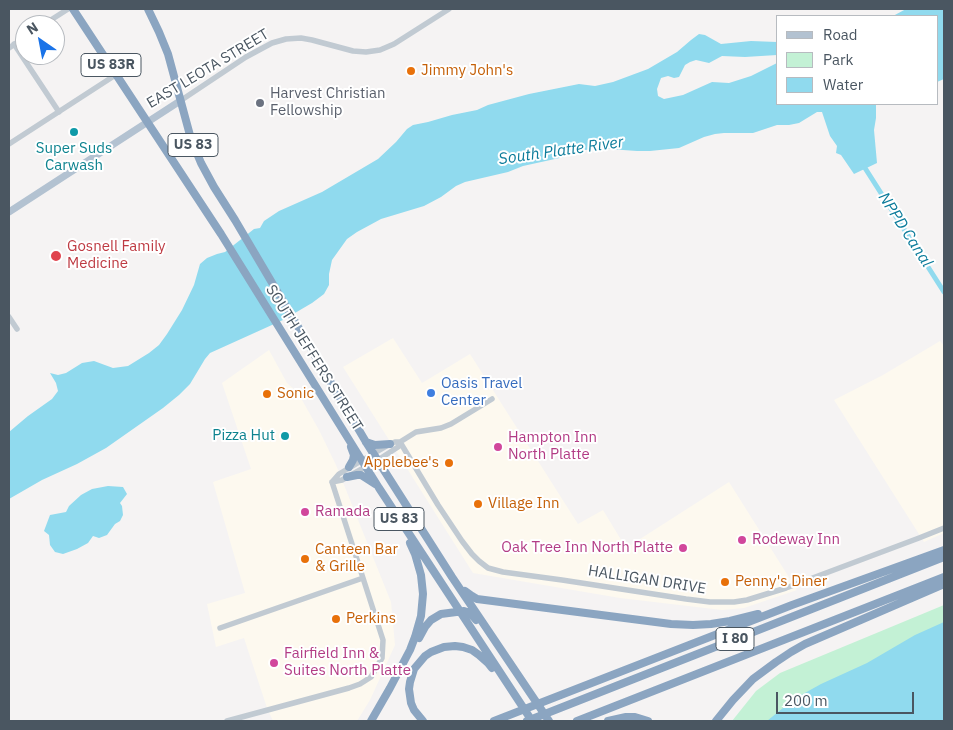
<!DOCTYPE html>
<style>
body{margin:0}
#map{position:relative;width:953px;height:730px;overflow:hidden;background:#f5f3f3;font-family:"IBM Plex Sans",sans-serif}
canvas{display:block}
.frame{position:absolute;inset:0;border:10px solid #4a5661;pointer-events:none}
.legend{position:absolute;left:776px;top:15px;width:162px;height:90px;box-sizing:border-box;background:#fff;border:1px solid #b7bbc0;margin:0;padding:6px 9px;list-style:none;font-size:15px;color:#4a5661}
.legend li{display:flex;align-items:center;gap:10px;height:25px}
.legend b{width:25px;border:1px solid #b7bbc0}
.north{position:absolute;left:15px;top:15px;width:50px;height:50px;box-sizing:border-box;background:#fff;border:1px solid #b7bbc0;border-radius:50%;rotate:327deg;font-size:14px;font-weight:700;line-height:20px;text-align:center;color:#4a5661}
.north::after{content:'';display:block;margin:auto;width:18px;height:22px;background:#1a73e8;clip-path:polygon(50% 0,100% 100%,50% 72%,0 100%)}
.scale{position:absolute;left:776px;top:692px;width:138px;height:22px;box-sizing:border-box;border:2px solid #4a5661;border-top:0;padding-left:6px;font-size:15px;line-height:18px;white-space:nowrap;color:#4a5661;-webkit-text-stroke:4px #fff;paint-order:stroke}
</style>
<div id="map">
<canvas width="953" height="730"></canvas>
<div class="frame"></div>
<ul class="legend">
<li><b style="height:6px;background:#b3c2d1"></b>Road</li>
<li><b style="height:14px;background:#c3f1d5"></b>Park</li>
<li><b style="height:14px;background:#90daee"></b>Water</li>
</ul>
<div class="north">N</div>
<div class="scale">200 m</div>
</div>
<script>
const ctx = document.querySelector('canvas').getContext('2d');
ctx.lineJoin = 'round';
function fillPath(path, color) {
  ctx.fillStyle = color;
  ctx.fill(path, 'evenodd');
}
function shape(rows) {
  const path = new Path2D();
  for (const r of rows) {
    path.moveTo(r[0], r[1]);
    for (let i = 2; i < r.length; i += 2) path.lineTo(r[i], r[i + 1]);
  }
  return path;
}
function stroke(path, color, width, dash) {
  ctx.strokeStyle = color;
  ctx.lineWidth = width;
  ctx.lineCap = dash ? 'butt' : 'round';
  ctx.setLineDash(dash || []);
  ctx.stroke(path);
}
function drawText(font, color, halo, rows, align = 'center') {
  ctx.font = font + ' "IBM Plex Sans",sans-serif';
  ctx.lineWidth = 4;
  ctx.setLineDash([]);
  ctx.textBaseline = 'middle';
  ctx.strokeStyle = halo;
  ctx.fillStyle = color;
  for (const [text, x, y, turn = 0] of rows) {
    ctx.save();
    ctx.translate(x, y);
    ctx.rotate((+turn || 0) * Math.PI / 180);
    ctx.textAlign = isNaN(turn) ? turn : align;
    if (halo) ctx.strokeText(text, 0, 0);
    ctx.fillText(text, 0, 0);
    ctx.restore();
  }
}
fillPath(shape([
 [393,338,422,383,470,354,578,524,603,510,626,548,729,482,797,590,744,608,722,610,620,598,473,573,343,367],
 [940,341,944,346,944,533,924,542,834,400,883,375],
 [269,350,287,383,298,393,319,430,336,465,391,602,395,645,370,700,357,721,273,721,267,708,244,638,216,647,207,604,245,593,213,482,251,469,222,383]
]), '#fdf9ef');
fillPath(shape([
 [944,605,944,721,732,721,756,691,780,673]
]), '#c3f1d5');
fillPath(shape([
 [906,9,944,9,944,79,937,82,937,16,893,16],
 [699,34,705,35,721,44,751,41,777,42,777,55,745,57,722,56,709,63,696,60,690,62,685,65,679,77,674,78,668,76,661,78,657,89,658,96,664,99,683,95,712,82,729,83,751,76,777,63,777,104,876,104,876,118,874,130,877,163,854,174,841,155,836,153,837,146,830,136,822,112,817,112,799,123,789,125,777,125,753,133,724,133,715,134,704,137,679,148,650,151,637,151,609,149,583,150,564,157,523,166,508,172,465,182,456,186,441,197,424,206,381,219,357,232,347,239,332,260,329,274,329,285,324,294,312,303,283,320,210,353,205,359,190,384,179,395,163,408,106,448,77,464,42,480,9,499,9,432,28,416,52,399,58,391,56,383,50,373,58,375,66,373,82,363,94,361,113,368,128,366,149,353,159,345,167,334,182,310,194,285,200,264,207,258,217,254,225,252,254,229,260,228,264,221,279,211,322,192,378,159,396,142,407,129,413,125,428,122,452,115,477,110,488,105,529,94,579,84,595,86,613,82,648,69,677,52,691,40],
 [108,486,123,487,127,494,120,503,122,506,123,515,120,521,115,524,107,535,99,538,93,536,88,543,77,549,63,554,55,552,50,545,49,535,44,531,50,515,66,512,69,506,81,495,92,489],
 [944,622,944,721,767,721,794,699,821,684,867,663,915,635]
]), '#90daee');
stroke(shape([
 [865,168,944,292]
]), '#90daee', 5);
stroke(shape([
 [43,25,68,9],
 [14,44,59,112],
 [9,48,25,37],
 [180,101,246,57,272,43,286,39,301,38,312,40,353,51,366,52,380,50,394,44,449,9],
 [9,144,117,74],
 [9,317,17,329],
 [400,442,438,505,462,541,472,554,479,561,488,568,503,572,562,580,686,599,710,602,734,602,747,600,786,588,919,538,944,528],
 [332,482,339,474,390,444,395,442,400,442,416,432,441,428,451,424,492,399],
 [332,482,342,480,378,460,398,447,400,442],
 [220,628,363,578],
 [227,721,349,688,360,684,371,677,382,658,383,640,332,482]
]), '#c1cad2', 5.5);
stroke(shape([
 [9,212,180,101]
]), '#b3c2d1', 7);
stroke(shape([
 [73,9,221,234,379,488,532,721],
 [148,9,159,32,168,54,191,139,201,163,214,187,235,220,366,442,452,577,549,721],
 [366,442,375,445,390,444],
 [349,467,353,460,354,455,351,447],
 [347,477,357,475,361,475,375,484],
 [465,591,472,596,477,599,671,624,693,625,711,624,730,621,758,614],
 [419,638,425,627,431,620,441,614,464,611,470,613,476,620],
 [371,721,390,688,410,650,415,637,421,616,423,594,421,575,415,554,410,543],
 [423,721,414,710,411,703,409,689,410,682,414,669,425,656,431,652,444,647,455,646,463,647,472,650,479,655,488,663,492,668],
 [494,721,792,605,944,550],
 [527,721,944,557],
 [577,721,944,577],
 [608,721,626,717,635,717,648,721],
 [716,721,733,700,753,679,776,662,791,652,805,644,944,584]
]), '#8ba5c1', 8);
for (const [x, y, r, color] of [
 [411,71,5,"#e8710a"],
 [260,103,5,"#6b7280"],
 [74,132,5,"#0f9aa8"],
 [56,256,6,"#e0444e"],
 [431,393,5,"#3f7fe0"],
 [267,394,5,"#e8710a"],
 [285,436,5,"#0f9aa8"],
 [498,447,5,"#d1479c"],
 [449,463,5,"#e8710a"],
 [478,504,5,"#e8710a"],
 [305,512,5,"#d1479c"],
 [742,540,5,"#d1479c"],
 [683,548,5,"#d1479c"],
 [305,559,5,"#e8710a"],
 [725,582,5,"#e8710a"],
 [336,619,5,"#e8710a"],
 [274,663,5,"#d1479c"]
]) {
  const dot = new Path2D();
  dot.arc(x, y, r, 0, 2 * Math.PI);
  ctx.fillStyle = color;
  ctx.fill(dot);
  stroke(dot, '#fff', 2);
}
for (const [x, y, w] of [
 [111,65,60],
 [193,145,50],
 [399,519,50],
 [735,639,38]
]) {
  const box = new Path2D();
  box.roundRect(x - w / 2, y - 11.5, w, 23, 4);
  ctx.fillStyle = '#fff';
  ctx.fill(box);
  stroke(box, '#4a5661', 1);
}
drawText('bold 14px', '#4a5661', null, [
 ["US 83R",111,65],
 ["US 83",193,145],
 ["US 83",399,519],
 ["I 80",735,639]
]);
drawText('15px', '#4a5661', '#fff', [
 ["EAST LEOTA STREET",208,69,-31],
 ["SOUTH JEFFERS STREET",314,358,58],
 ["HALLIGAN DRIVE",647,580,9]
]);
drawText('15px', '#c56008', '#fff', [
 ["Jimmy John's",421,71],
 ["Sonic",277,394],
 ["Applebee's",439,463,"right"],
 ["Village Inn",488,504],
 ["Canteen Bar",315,550],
 ["& Grille",315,567],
 ["Penny's Diner",735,582],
 ["Perkins",346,619]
], 'left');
drawText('15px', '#5b616d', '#fff', [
 ["Harvest Christian",270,94],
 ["Fellowship",270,111]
], 'left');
drawText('15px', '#0d838f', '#fff', [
 ["Super Suds",74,149],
 ["Carwash",74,166],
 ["Pizza Hut",275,436,"right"]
]);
drawText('15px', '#be3a42', '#fff', [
 ["Gosnell Family",67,247],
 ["Medicine",67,264]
], 'left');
drawText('15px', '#366cbe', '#fff', [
 ["Oasis Travel",441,384],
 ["Center",441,401]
], 'left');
drawText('15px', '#b23c85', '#fff', [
 ["Hampton Inn",508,438],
 ["North Platte",508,455],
 ["Ramada",315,512],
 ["Rodeway Inn",752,540],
 ["Oak Tree Inn North Platte",673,548,"right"],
 ["Fairfield Inn &",284,654],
 ["Suites North Platte",284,671]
], 'left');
drawText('italic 16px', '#0c7c9b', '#fff', [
 ["South Platte River",561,151,-8],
 ["NPPD Canal",905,230,57]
]);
</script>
